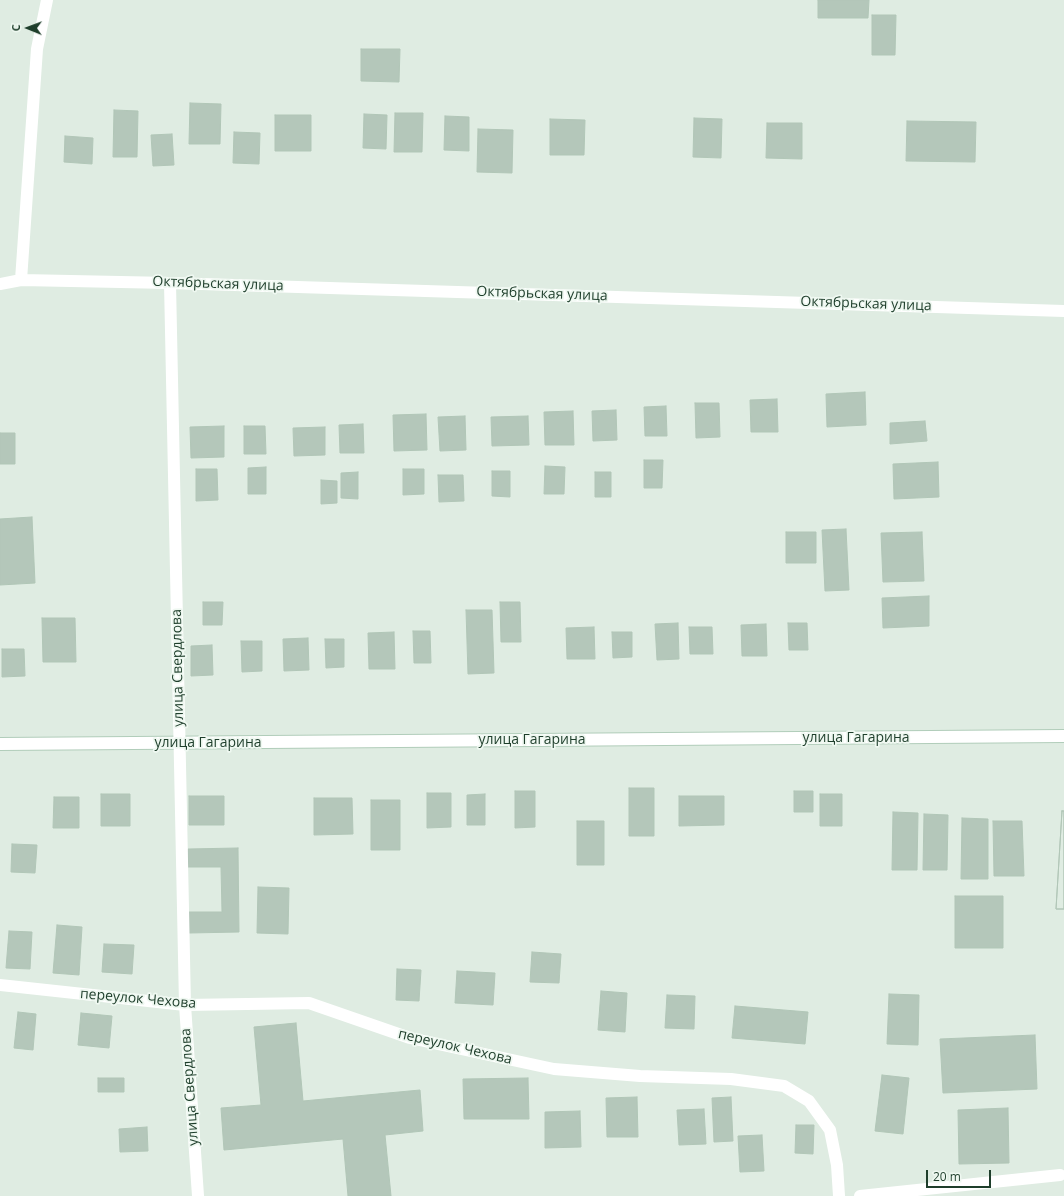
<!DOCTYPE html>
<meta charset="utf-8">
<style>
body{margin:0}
#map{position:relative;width:1064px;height:1196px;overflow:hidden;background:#dfece2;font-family:"Open Sans",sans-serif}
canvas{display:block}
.north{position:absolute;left:8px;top:8px;width:40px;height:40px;-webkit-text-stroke:3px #eff8f1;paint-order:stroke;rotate:271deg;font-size:11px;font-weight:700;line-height:16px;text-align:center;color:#1e3e2b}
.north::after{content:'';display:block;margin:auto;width:14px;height:18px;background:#1e3e2b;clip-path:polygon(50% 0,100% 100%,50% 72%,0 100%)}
.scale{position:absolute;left:926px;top:1170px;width:65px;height:18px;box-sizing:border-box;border:2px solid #1e3e2b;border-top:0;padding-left:5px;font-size:12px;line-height:14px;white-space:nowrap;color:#1e3e2b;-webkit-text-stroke:3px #eff8f1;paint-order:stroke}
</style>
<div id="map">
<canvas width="1064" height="1196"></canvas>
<div class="north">С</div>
<div class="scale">20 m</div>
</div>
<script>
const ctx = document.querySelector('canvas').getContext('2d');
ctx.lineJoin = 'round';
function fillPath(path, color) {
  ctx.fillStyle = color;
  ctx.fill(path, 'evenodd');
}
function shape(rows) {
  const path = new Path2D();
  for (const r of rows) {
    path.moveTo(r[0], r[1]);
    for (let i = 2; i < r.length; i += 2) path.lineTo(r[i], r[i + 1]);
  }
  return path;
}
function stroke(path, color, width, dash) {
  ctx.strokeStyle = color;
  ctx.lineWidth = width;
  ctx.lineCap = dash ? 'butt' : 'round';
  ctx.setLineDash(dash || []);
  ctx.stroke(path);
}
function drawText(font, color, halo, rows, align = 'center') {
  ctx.font = font + ' "Open Sans",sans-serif';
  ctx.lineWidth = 3.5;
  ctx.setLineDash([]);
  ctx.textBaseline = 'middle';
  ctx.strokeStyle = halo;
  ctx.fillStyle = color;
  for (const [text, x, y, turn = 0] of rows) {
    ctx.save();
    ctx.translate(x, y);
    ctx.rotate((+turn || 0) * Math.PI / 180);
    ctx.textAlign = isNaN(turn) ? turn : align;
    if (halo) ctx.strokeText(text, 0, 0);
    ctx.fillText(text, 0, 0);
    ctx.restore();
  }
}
const building = shape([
 [818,0,869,0,868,18,818,18,818,0],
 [872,15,896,15,895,55,872,55,872,15],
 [361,49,400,49,399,82,361,81,361,49],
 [190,103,221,104,220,144,189,144,190,103],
 [114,110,138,111,137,157,113,157,114,110],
 [395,113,423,113,422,152,394,152,395,113],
 [364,114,387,115,386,149,363,148,364,114],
 [275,115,311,115,311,151,275,151,275,115],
 [445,116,469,117,469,151,444,150,445,116],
 [694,118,722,119,721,158,693,157,694,118],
 [550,119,585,120,584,155,550,155,550,119],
 [907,121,976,122,975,162,906,161,907,121],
 [767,123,802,123,802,159,766,158,767,123],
 [478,129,513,130,512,173,477,172,478,129],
 [234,132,260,133,259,164,233,163,234,132],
 [172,134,174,165,153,166,151,135,172,134],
 [65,136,93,138,92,164,64,162,65,136],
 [865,392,866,425,827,427,826,394,865,392],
 [777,399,778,432,751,432,750,400,777,399],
 [695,403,719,403,720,437,696,438,695,403],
 [666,406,667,436,645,436,644,407,666,406],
 [616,410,617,440,593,441,592,411,616,410],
 [573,411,574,445,545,445,544,412,573,411],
 [426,414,427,450,394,451,393,415,426,414],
 [465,416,466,450,440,451,438,417,465,416],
 [528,416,529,445,492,446,491,417,528,416],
 [925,421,927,441,890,444,890,423,925,421],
 [363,424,364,453,340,453,339,425,363,424],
 [224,426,224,457,191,458,190,427,224,426],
 [244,426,265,426,266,454,244,454,244,426],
 [325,427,325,455,294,456,293,428,325,427],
 [0,433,15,433,15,464,0,464,0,433],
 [644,460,663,460,662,488,644,488,644,460],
 [938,462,939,497,894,499,893,464,938,462],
 [545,466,565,467,564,494,544,494,545,466],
 [266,467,266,494,248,494,248,468,266,467],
 [196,469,217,469,218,500,196,501,196,469],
 [403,469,424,469,424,494,403,495,403,469],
 [492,471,510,471,510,497,492,496,492,471],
 [358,472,358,499,341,498,341,473,358,472],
 [595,472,611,472,611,497,595,497,595,472],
 [438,475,463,475,464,501,439,502,438,475],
 [321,480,337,481,337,503,321,504,321,480],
 [32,517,35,583,0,585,0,519,32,517],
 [846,529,849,590,825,591,822,530,846,529],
 [786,532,816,532,816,563,786,563,786,532],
 [922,532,924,581,883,582,881,533,922,532],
 [929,596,929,626,883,628,882,598,929,596],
 [203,602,223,602,222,625,203,625,203,602],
 [500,602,520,602,521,642,501,642,500,602],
 [466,610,492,610,494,673,468,674,466,610],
 [42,618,75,618,76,662,43,662,42,618],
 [678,623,679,659,657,660,655,624,678,623],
 [788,623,807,623,808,650,789,650,788,623],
 [766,624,767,656,742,656,741,625,766,624],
 [594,627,595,659,567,659,566,628,594,627],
 [689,627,712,627,713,654,690,654,689,627],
 [413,631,430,631,431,663,414,663,413,631],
 [394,632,395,669,369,669,368,633,394,632],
 [612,632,632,632,632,657,613,658,612,632],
 [308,638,309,670,284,671,283,639,308,638],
 [325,639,344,639,344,667,326,668,325,639],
 [241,641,262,641,262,671,242,672,241,641],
 [212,645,213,675,191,676,191,646,212,645],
 [2,649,24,649,25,676,2,677,2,649],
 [629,788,654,788,654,836,629,836,629,788],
 [515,791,535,791,535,827,515,828,515,791],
 [794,791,813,791,813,812,794,812,794,791],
 [427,793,451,793,451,827,427,828,427,793],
 [101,794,130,794,130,826,101,826,101,794],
 [485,794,485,825,467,825,467,795,485,794],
 [820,794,842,794,842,826,820,826,820,794],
 [189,796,224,796,224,825,189,825,189,796],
 [679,796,724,796,724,825,679,826,679,796],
 [54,797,79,797,79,828,53,828,54,797],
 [314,798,352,798,353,834,314,835,314,798],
 [371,800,400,800,400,850,371,850,371,800],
 [1062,811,1064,811,1064,909,1056,909,1062,811],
 [1062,811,1064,811,1064,909,1056,909,1062,811],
 [893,812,918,813,917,870,892,870,893,812],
 [924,814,948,815,947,870,923,870,924,814],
 [962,818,988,819,988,879,961,879,962,818],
 [577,821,604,821,604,865,577,865,577,821],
 [993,821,1022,821,1024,876,994,876,993,821],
 [12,844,37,845,35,873,11,872,12,844],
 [238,848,239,932,189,933,189,912,222,912,221,867,188,867,188,849,238,848],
 [258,887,289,888,288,934,257,933,258,887],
 [955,896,1003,896,1003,948,955,948,955,896],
 [57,925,82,927,79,975,53,973,57,925],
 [9,931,32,932,30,969,6,968,9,931],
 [104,944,134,945,132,974,102,972,104,944],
 [532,952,561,954,559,983,530,982,532,952],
 [397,969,421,970,419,1001,396,1000,397,969],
 [457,971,495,973,493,1005,455,1003,457,971],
 [601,991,627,993,625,1032,598,1030,601,991],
 [889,994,919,995,918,1045,887,1044,889,994],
 [667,995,695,996,694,1029,665,1028,667,995],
 [735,1006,808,1012,805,1044,732,1038,735,1006],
 [18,1012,36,1014,33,1050,14,1048,18,1012],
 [81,1013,112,1016,109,1048,78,1045,81,1013],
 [296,1023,303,1101,420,1090,423,1131,385,1135,391,1196,348,1196,343,1139,224,1150,221,1108,261,1105,254,1027,296,1023],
 [1035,1035,1037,1089,943,1093,940,1039,1035,1035],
 [882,1075,909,1078,903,1134,875,1131,882,1075],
 [98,1078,124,1078,124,1092,98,1092,98,1078],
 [528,1078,529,1119,464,1119,463,1079,528,1078],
 [637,1097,638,1137,607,1137,606,1098,637,1097],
 [731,1097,733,1141,714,1142,712,1098,731,1097],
 [1008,1108,1009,1163,959,1164,958,1110,1008,1108],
 [704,1109,706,1144,679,1145,677,1110,704,1109],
 [580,1111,581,1147,545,1148,545,1112,580,1111],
 [796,1125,814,1125,813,1154,795,1153,796,1125],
 [147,1127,148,1151,120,1152,119,1129,147,1127],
 [762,1135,764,1171,740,1172,738,1136,762,1135]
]);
fillPath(building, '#b4c7ba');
stroke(building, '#b1c6b7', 1);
const secondary = shape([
 [0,744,1064,736]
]);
stroke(secondary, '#b1cdba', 14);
stroke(shape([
 [21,280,37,49,47,0],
 [170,283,185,1005,198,1196],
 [0,284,21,280,170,283,1064,311],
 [0,985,185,1005,309,1003,410,1038,554,1069,640,1076,731,1079,784,1086,809,1101,830,1130,837,1165,839,1196],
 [860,1196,1060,1175]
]), '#fff', 12);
stroke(secondary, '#fff', 12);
drawText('14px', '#1e3e2b', '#eff8f1', [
 ["Октябрьская улица",218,284,2],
 ["Октябрьская улица",542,294,2],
 ["Октябрьская улица",866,304,2],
 ["улица Свердлова",178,668,-91],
 ["улица Гагарина",856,738],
 ["улица Гагарина",532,740],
 ["улица Гагарина",208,743],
 ["переулок Чехова",138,999,5],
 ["переулок Чехова",455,1047,13],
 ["улица Свердлова",190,1087,-94]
]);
</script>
